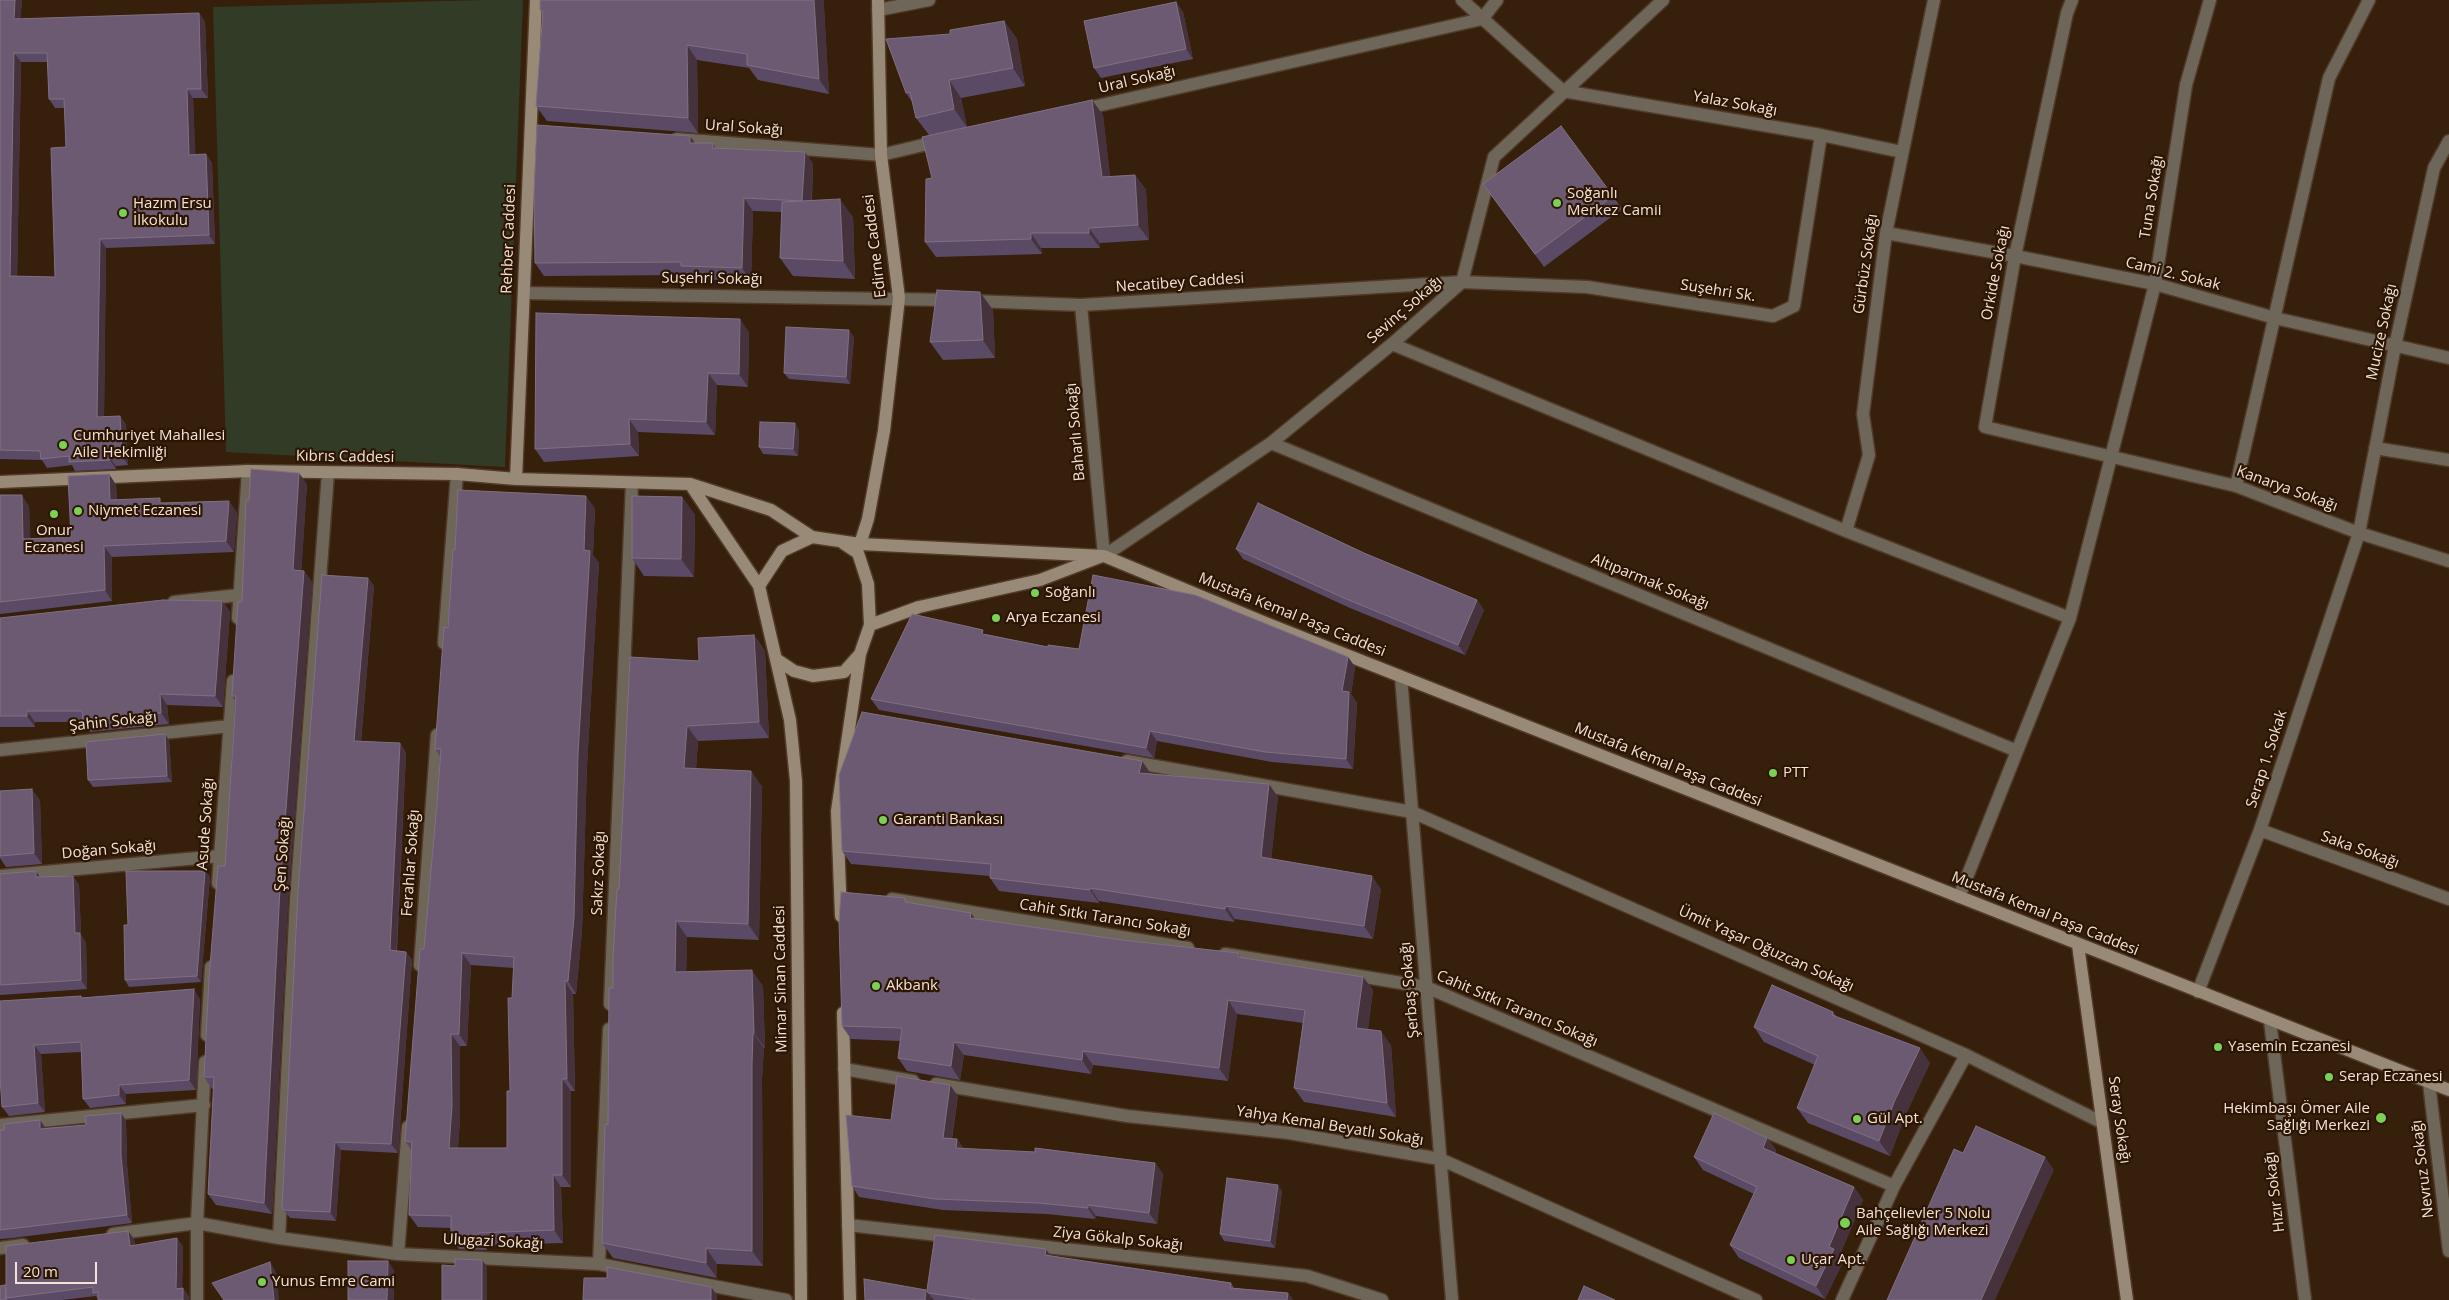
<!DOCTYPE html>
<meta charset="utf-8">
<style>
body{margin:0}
#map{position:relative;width:2449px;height:1300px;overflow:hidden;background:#361f0b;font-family:"Open Sans",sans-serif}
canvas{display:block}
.scale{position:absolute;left:15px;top:1262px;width:82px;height:22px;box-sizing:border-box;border:2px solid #f3e3d7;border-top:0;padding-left:6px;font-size:15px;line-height:18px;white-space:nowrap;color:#f3e3d7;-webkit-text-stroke:4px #2c1503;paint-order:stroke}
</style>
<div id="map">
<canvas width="2449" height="1300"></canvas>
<div class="scale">20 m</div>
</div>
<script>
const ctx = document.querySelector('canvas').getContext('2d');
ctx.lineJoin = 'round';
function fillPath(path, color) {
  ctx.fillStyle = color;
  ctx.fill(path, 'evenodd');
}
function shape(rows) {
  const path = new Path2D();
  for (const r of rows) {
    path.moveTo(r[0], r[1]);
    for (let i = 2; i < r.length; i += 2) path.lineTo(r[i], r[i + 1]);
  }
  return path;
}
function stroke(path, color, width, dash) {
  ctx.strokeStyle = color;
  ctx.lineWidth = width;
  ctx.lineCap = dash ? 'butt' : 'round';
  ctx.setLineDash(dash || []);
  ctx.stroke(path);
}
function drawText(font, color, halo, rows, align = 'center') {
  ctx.font = font + ' "Open Sans",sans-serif';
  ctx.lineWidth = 4.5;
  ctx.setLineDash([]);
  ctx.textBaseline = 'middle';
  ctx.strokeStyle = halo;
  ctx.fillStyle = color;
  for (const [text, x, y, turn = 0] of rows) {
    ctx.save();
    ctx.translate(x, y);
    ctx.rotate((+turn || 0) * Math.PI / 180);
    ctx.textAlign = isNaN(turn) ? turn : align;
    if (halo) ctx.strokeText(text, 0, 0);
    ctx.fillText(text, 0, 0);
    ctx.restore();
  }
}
fillPath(shape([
 [483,0,523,0,505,467,226,452,213,7]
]), '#313b26');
const street = shape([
 [1462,0,1563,91],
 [2072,0,2067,13,2015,256,1985,427,2236,486,2359,533,2449,561],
 [878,10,929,0],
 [1563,91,1821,135,1902,152],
 [1079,110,1482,19,1497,0],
 [677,139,881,155,940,141],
 [1886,233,2015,256,2155,284,2275,318,2449,358],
 [524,293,952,300],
 [972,301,1081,305,1462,282,1587,287,1773,316,1794,306,1821,135],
 [1081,305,1104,556,1271,443,1392,344,1462,282,1494,157,1663,0],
 [1392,344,1846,531,2070,618],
 [1271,443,2017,751],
 [2375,448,2449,460],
 [2236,486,2329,78,2369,0],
 [1846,531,1869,455,1863,414,1886,233,1934,0],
 [174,602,239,595],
 [238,618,248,471],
 [444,643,457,474],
 [1401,677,1452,1300],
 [0,750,230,726],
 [1127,761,1412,812,1966,1055,2103,1123],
 [2260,830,2449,899],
 [0,876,220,856],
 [218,883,233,681],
 [1959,897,2070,618,2155,284,2186,85,2210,0],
 [892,899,1188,948],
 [1225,954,1426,987,1894,1186],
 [420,965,437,735],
 [2198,992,2260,830,2359,533,2395,346,2434,168,2449,141],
 [610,1004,632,483],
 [2270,1021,2305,1300],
 [207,1035,211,967],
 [844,1069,913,1081],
 [2429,1083,2449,1251],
 [936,1084,1127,1116,1289,1133,1440,1159,1756,1300],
 [0,1125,204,1105],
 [848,1225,1307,1276,1382,1300],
 [113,1234,197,1223,279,1238,398,1254,599,1264,786,1300],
 [279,1238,296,900,328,473],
 [0,1248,23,1245],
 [398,1254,408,1127],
 [599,1264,609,1029],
 [197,1300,197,1223,205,1062],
 [1842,1300,1894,1186,1966,1055]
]);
const secondary = shape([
 [516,479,536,0],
 [0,482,248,471,457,474,516,479,690,484,771,510,812,537],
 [690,484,759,586],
 [860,544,868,519,884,431,899,298,881,155,878,0],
 [870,625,919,607,1040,580,1100,557],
 [776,659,794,671,813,676,844,672,860,654],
 [841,916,837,811,860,654,870,625,868,584,858,553,843,543],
 [2078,945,2127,1300],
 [843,1013,850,1300],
 [801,1300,796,781,790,720,759,586,782,551,812,537,860,544,1104,556,1268,624,2449,1090]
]);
stroke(street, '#503a28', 15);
stroke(secondary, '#503a28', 15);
stroke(street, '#6f665a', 12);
stroke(secondary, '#998a77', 12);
fillPath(shape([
 [0,0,22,0,20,19,199,13,205,22,208,98,193,98,195,155,206,154,212,163,215,244,106,248,104,417,120,416,126,425,128,465,116,466,116,469,75,471,72,465,47,468,42,460,0,459],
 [21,62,48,62,49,99,55,108,65,108,66,147,55,277,17,276],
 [1176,2,1183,12,1193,59,1101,78,1094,68],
 [824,8,829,94,758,80,749,68,697,60,698,133,547,121,536,106,543,14,540,10],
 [1004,21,1017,39,1025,86,961,98,967,127,1092,100,1103,115,1110,177,1135,175,1146,190,1149,240,1100,243,1100,248,1041,248,1042,254,936,257,925,242,932,178,929,135,916,118,913,103,906,93,950,34],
 [690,136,694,143,713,143,716,148,805,152,813,164,812,200,853,217,855,279,793,276,780,258,782,212,753,211,751,281,690,279,687,275,544,276,535,263],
 [1483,184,1613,196,1622,209,1544,267],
 [993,310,995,358,943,360,930,342],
 [749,332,748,387,717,385,715,435,638,432,639,456,544,462,535,449],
 [854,337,850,384,789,379,784,373],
 [799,430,798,456,763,454,759,447],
 [109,474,116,485,117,500,164,503,237,512,234,552,112,557,112,601,0,614,0,495,29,506,30,539,71,537],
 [307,484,301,571,304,571,312,582,288,900,272,1214,216,1205,208,1194,214,1088,212,1089,204,1077,225,866,235,701,232,696,242,602,249,500],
 [682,497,695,515,694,577,644,576,632,558],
 [595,508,593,555,599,563,587,766,582,931,576,994,573,994,575,1091,571,1091,571,1187,561,1187,563,1243,487,1245,487,1250,459,1249,451,1237,451,1228,418,1227,409,1215,411,1150,405,1141,424,949,437,803,440,756,435,749,455,550],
 [471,965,514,968,512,998,510,1091,507,1148,458,1148,460,1119,460,1046,467,1046],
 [1236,549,1364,553,1477,600,1484,610,1465,655,1350,608,1243,559],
 [368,578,374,586,361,742,406,752,397,951,406,952,412,960,398,1153,341,1150,336,1221,290,1218,282,1208],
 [222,601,230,612,223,707,167,705,169,724,90,732,83,722,35,722,35,727,0,727,0,618],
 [986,634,1048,647,1079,649,1348,657,1355,667,1351,694,1357,703,1353,769,1272,762,1157,741,1154,758,879,710,871,699],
 [754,635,765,651,769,738,698,741,696,769,751,771,762,787,759,940,687,937,686,972,763,986,765,1048,764,1048,762,1079,763,1266,717,1264,717,1278,613,1258,602,1243,608,1125,613,988,619,889,699,661],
 [169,740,172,782,93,787,88,780],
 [1150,773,1278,797,1271,859,1381,889,1373,939,1235,919,1234,922,1099,901,1099,903,999,891,990,878,990,876,851,864,842,851],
 [0,791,40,800,42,864,6,867,0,858],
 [205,871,210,877,201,982,129,987,125,980],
 [73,876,79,885,81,935,86,943,87,989,0,995,0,886,40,877],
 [908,902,975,919,1122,940,1238,953,1241,958,1363,977,1373,990,1368,1029,1391,1045,1396,1117,1304,1102,1294,1088,1303,1023,1237,1014,1228,1081,1093,1065,1091,1074,964,1055,960,1080,907,1071,898,1058,900,1041,851,1039,842,1026],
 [81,996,82,998,200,999,196,1090,126,1094,126,1104,90,1108,83,1099,81,1052,41,1054,45,1112,9,1116,2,1107,0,1077],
 [1833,1012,1837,1017,1930,1063,1905,1116,1890,1156,1808,1123,1797,1108,1815,1065,1764,1042,1754,1027],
 [958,1096,952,1139,957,1139,964,1149,1155,1163,1163,1174,1157,1224,1096,1216,1095,1219,1047,1214,943,1210,859,1197,852,1186,891,1120],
 [121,1113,126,1121,127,1164,132,1223,12,1238,0,1239,0,1130,4,1130,40,1120,45,1128,86,1125],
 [1767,1138,1776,1150,1775,1154,1854,1187,1863,1200,1839,1257,1843,1262,1825,1299,1739,1258,1730,1245,1754,1194,1703,1170,1694,1157],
 [1282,1191,1275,1248,1224,1241,1220,1234],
 [128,1231,134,1239,135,1246,183,1246,182,1288,183,1288,189,1297,98,1299,96,1296,62,1300,0,1300,6,1287],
 [1051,1256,1231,1283,1234,1288,1288,1293,1293,1300,865,1300,927,1290]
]), '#5b4a66');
fillPath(shape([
 [15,0,22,0,20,28,14,19],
 [814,0,824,0,824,8,829,94,819,79],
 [1176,2,1183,12,1193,59,1186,49],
 [199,13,205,22,208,98,201,89],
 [1004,21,1017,39,1025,86,1013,68],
 [687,45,697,60,698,133,688,118],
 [14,53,21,62,17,285,10,276],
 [949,80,961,98,967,127,954,109],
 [187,89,193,98,196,164,189,155],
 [1092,100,1103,115,1112,192,1102,177],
 [690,136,699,149,690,143],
 [805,152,813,164,811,213,802,201],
 [206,154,212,163,215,244,209,235],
 [1135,175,1146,190,1149,240,1138,225],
 [744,198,753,211,751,281,742,268],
 [840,199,853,217,855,279,843,261],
 [1089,228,1100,243,1100,248,1089,233],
 [1031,233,1041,248,1042,254,1031,239],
 [100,239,106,248,104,426,97,417],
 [980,292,993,310,995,358,983,340],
 [740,319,749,332,748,387,739,374],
 [849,330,854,337,850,384,846,377],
 [708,373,717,385,715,435,706,422],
 [120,416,126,425,128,465,122,456],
 [629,419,638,432,639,456,630,444],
 [795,423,799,430,798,456,793,449],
 [109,457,116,466,116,469,110,460],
 [299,473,307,484,301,581,293,570],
 [109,474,116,485,118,511,110,500],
 [22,495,29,506,31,550,23,539],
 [586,496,595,508,593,555,599,563,587,766,582,931,576,994,568,981],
 [682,497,695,515,694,577,681,559],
 [229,501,237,512,234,552,226,541],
 [104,546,112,557,112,601,105,590],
 [304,571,312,582,288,900,272,1214,264,1203,280,888],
 [368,578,374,586,360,750,354,741],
 [1477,600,1484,610,1465,655,1458,645],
 [222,601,230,612,223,707,215,696],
 [754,635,765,651,769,738,759,722],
 [1348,657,1355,667,1351,694,1357,703,1353,769,1346,759,1342,691],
 [160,694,167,705,169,724,161,713],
 [27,711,35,722,35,727,27,716],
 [687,726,698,741,695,784,684,768],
 [1150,731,1157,741,1154,758,1146,748],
 [165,734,169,740,172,782,167,776],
 [400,743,406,752,396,959,390,950],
 [1142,761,1151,774,1139,773],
 [751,771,762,787,759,940,748,924],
 [1269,784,1278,797,1270,870,1261,857],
 [32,789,40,800,42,864,34,853],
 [36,871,42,880,36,877],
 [205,871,210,877,201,982,197,976],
 [73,876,79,885,81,935,86,943,87,989,81,980,75,933],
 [1372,876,1381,889,1373,939,1364,926],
 [1090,888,1099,901,1099,903,1090,890],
 [1226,906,1235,919,1234,922,1225,909],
 [971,913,980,926,970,918],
 [676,921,687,937,686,988,675,972],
 [406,952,412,960,398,1153,391,1144],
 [462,953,471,965,467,1046,459,1034],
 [752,970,763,986,765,1048,754,1033],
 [1363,977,1373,990,1366,1042,1356,1028],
 [565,981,573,994,575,1091,567,1079],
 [194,989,200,999,196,1090,189,1080],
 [1228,1000,1237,1014,1228,1081,1219,1068],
 [1381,1031,1391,1045,1396,1117,1387,1103],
 [753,1033,764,1048,762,1079,763,1266,752,1251,752,1064],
 [451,1034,460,1046,460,1119,457,1160,449,1148],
 [954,1042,964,1055,960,1080,951,1066],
 [34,1045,41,1054,45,1112,38,1103],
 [1920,1048,1930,1063,1905,1116,1890,1156,1879,1141,1895,1100],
 [1083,1051,1093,1065,1091,1074,1082,1060],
 [562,1079,571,1091,571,1187,562,1175],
 [119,1085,126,1094,126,1104,119,1095],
 [950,1085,958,1096,950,1149,943,1138],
 [121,1113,126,1121,127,1164,132,1223,127,1215,121,1156],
 [40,1120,46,1129,40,1129],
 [1767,1138,1776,1150,1771,1161,1763,1148],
 [957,1139,965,1150,956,1148],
 [335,1142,341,1150,336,1221,330,1212],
 [2045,1157,2054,1170,1995,1300,1981,1300],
 [1155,1163,1163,1174,1157,1224,1149,1213],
 [553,1175,561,1187,563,1243,554,1230],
 [1278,1185,1282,1191,1275,1248,1270,1241],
 [1854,1187,1863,1200,1839,1257,1843,1262,1825,1299,1816,1286,1829,1247],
 [1088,1205,1096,1216,1095,1219,1088,1208],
 [128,1231,134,1239,135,1255,130,1246],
 [479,1233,487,1245,487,1250,478,1238],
 [177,1238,183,1246,182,1298,176,1289],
 [706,1248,717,1264,717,1278,706,1263],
 [1046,1249,1052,1258,1045,1255],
 [482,1260,487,1267,487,1300,482,1300],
 [388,1261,394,1270,394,1300,387,1300],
 [270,1262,276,1272,279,1300,274,1300],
 [711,1287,717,1295,717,1300,711,1300],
 [183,1288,189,1297,189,1300,183,1300],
 [926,1290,934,1300,925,1300],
 [1288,1293,1293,1300,1287,1300]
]), '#46323c');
const building = shape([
 [0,0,15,0,14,19,199,13,201,89,187,89,189,155,206,154,209,235,100,239,97,417,120,416,122,456,109,457,110,460,69,462,69,456,41,459,40,451,0,450,0,0],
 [14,53,47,53,49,99,64,99,66,147,51,148,55,277,10,276,14,53],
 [540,0,814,0,819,79,747,65,747,54,687,45,688,118,536,106,543,11,540,10,540,0],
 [1176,2,1186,49,1094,68,1084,21,1176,2],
 [1004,21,1013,68,949,80,954,109,916,118,910,92,906,93,886,39,950,34,950,30,1004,21],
 [1092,100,1102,177,1135,175,1138,225,1089,228,1089,233,1031,233,1031,239,925,242,926,179,932,178,922,137,1092,100],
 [537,125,690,136,690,143,713,143,712,148,805,152,802,201,744,198,742,268,681,266,681,262,535,263,534,193,537,125],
 [1561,126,1613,196,1535,254,1483,184,1561,126],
 [840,199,843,261,780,258,782,202,840,199],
 [937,290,980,292,983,340,930,342,937,290],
 [536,313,740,319,739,374,708,373,706,422,629,419,630,444,535,449,536,313],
 [786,327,849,330,846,377,784,373,786,327],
 [760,422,795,423,793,449,759,447,760,422],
 [251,469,299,473,293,570,304,571,280,888,264,1203,208,1194,214,1077,204,1077,209,979,218,866,225,866,236,696,232,696,238,602,242,602,246,500,249,500,251,469],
 [109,474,110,500,160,498,160,503,229,501,226,541,104,546,105,590,0,602,0,495,22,495,23,539,71,537,68,476,109,474],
 [458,490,586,496,584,550,590,551,578,754,574,918,568,981,565,981,567,1079,562,1079,562,1175,553,1175,554,1230,479,1233,478,1238,451,1237,451,1216,409,1215,412,1142,405,1141,420,949,424,949,437,803,441,749,435,749,444,627,448,628,453,550,455,550,458,490],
 [462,953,514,957,512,998,508,998,510,1091,507,1091,507,1148,449,1148,452,1106,451,1034,459,1034,462,953],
 [632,496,682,497,681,559,632,558,632,496],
 [1258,503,1364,553,1477,600,1458,645,1344,598,1236,549,1258,503],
 [322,575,368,578,354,741,400,743,390,950,406,952,391,1144,335,1142,330,1212,284,1210,282,1208,298,892,322,575],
 [1093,575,1195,595,1348,657,1342,691,1349,692,1346,759,1265,752,1150,731,1146,748,871,699,912,614,983,630,982,634,1048,647,1048,645,1079,649,1093,575],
 [163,600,222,601,215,696,160,694,161,713,83,721,82,711,27,711,27,716,0,716,0,618,163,600],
 [754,635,759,722,687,726,684,768,751,771,748,924,676,921,675,972,752,970,754,1033,753,1033,752,1064,752,1251,706,1248,706,1263,602,1243,605,1124,608,1125,609,988,613,988,613,958,617,889,619,889,630,657,699,661,698,638,754,635],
 [862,712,1142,761,1139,773,1269,784,1261,857,1372,876,1364,926,1226,906,1225,909,1090,888,1090,890,990,878,991,864,842,851,839,775,862,712],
 [165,734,167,776,88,780,86,742,165,734],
 [32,789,34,853,0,856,0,791,32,789],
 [36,871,36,877,73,876,75,933,80,933,81,980,0,985,0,874,36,871],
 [126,871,205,871,197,976,125,980,124,925,128,925,126,871],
 [841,892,905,898,905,902,971,913,970,918,1122,940,1238,953,1238,957,1363,977,1356,1028,1381,1031,1387,1103,1294,1088,1305,1010,1228,1000,1219,1068,1083,1051,1082,1060,954,1042,951,1066,898,1058,902,1028,842,1026,839,922,841,892],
 [1772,985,1833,1012,1832,1015,1920,1048,1895,1100,1879,1141,1797,1108,1818,1056,1754,1027,1772,985],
 [194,989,189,1080,119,1085,119,1095,83,1099,81,1042,34,1045,38,1103,2,1107,0,1077,0,1001,81,996,81,998,194,989],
 [897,1076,950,1085,943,1138,957,1139,956,1148,1035,1152,1035,1148,1155,1163,1149,1213,1088,1205,1088,1208,1039,1203,935,1199,852,1186,846,1115,891,1120,897,1076],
 [121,1113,121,1156,127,1215,0,1230,0,1130,4,1130,4,1124,40,1120,40,1129,86,1125,85,1116,121,1113],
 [1714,1113,1767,1138,1763,1148,1854,1187,1829,1247,1834,1249,1816,1286,1730,1245,1757,1187,1694,1157,1714,1113],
 [1976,1126,2045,1157,1981,1300,1887,1300,1954,1149,1963,1153,1976,1126],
 [1227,1178,1278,1185,1270,1241,1220,1234,1227,1178],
 [128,1231,130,1246,177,1238,176,1289,183,1288,183,1300,98,1300,98,1292,93,1293,93,1287,6,1298,6,1246,128,1231],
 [935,1235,1046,1249,1045,1255,1231,1283,1230,1288,1288,1293,1287,1300,977,1300,928,1293,927,1290,935,1235],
 [455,1259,482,1260,482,1300,442,1300,442,1265,455,1266,455,1259],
 [348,1261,388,1261,387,1300,348,1300,348,1261],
 [270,1262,274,1300,224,1300,212,1283,270,1262],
 [607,1267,711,1287,711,1300,583,1300,584,1278,607,1278,607,1267],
 [864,1279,926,1290,925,1300,865,1300,864,1279],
 [5,1285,6,1300,0,1300,0,1286,5,1285],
 [1584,1286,1615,1300,1578,1300,1584,1286]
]);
fillPath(building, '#6c5a72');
stroke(building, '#817082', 1);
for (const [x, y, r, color] of [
 [1557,203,5,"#7ad156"],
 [123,213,5,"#7ad156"],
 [63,445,5,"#7ad156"],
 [78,511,5,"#7ad156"],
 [54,514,5,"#7ad156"],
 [1035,593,5,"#7ad156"],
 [996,618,5,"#7ad156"],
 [1773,773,5,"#7ad156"],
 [883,820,5,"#7ad156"],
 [876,986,5,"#7ad156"],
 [2218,1047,5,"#7ad156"],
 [2329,1077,5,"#7ad156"],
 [2381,1118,6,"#7ad156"],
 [1857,1119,5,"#7ad156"],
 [1845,1223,6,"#7ad156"],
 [1791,1260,5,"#7ad156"],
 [262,1282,5,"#7ad156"]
]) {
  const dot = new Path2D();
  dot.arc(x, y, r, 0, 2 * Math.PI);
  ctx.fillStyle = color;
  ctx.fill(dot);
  stroke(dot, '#2c1503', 2);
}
drawText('15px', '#f3e3d7', '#2c1503', [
 ["Ural Sokağı",1137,80,-13],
 ["Yalaz Sokağı",1735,104,10],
 ["Ural Sokağı",744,128,4],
 ["Tuna Sokağı",2152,197,-81],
 ["Rehber Caddesi",509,239,-88],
 ["Edirne Caddesi",875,246,-97],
 ["Gürbüz Sokağı",1866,264,-82],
 ["Orkide Sokağı",1996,273,-79],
 ["Cami 2. Sokak",2173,274,14],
 ["Suşehri Sokağı",712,279,1],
 ["Necatibey Caddesi",1180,283,-4],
 ["Suşehri Sk.",1718,291,9],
 ["Sevinç Sokağı",1405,310,-41],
 ["Mucize Sokağı",2382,332,-78],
 ["Baharlı Sokağı",1076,432,-95],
 ["Kıbrıs Caddesi",345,457,1],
 ["Kanarya Sokağı",2287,489,20],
 ["Altıparmak Sokağı",1650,582,22],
 ["Mustafa Kemal Paşa Caddesi",1292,615,22],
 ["Şahin Sokağı",113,722,-6],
 ["Serap 1. Sokak",2267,759,-72],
 ["Mustafa Kemal Paşa Caddesi",1668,765,22],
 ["Asude Sokağı",206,824,-86],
 ["Doğan Sokağı",109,850,-5],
 ["Saka Sokağı",2360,850,20],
 ["Şen Sokağı",283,854,-86],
 ["Ferahlar Sokağı",411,863,-86],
 ["Sakız Sokağı",599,873,-88],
 ["Mustafa Kemal Paşa Caddesi",2045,914,22],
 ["Cahit Sıtkı Tarancı Sokağı",1105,918,9],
 ["Ümit Yaşar Oğuzcan Sokağı",1766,949,24],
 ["Mimar Sinan Caddesi",781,979,-91],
 ["Şerbaş Sokağı",1410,990,-95],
 ["Cahit Sıtkı Tarancı Sokağı",1517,1009,23],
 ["Seray Sokağı",2119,1120,82],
 ["Yahya Kemal Beyatlı Sokağı",1330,1126,9],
 ["Nevruz Sokağı",2423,1169,-97],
 ["Hızır Sokağı",2275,1192,-97],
 ["Ziya Gökalp Sokağı",1118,1239,6],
 ["Ulugazi Sokağı",493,1242,3]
]);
drawText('15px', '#f3e3d7', '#2c1503', [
 ["Soğanlı",1567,194],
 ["Merkez Camii",1567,211],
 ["Hazım Ersu",133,204],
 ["İlkokulu",133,221],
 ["Cumhuriyet Mahallesi",73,436],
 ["Aile Hekimliği",73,453],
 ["Niymet Eczanesi",88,511],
 ["Onur",54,531,"center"],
 ["Eczanesi",54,548,"center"],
 ["Soğanlı",1045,593],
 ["Arya Eczanesi",1006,618],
 ["PTT",1783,773],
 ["Garanti Bankası",893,820],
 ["Akbank",886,986],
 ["Yasemin Eczanesi",2228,1047],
 ["Serap Eczanesi",2339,1077],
 ["Hekimbaşı Ömer Aile",2370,1109,"right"],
 ["Sağlığı Merkezi",2370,1126,"right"],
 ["Gül Apt.",1867,1119],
 ["Bahçelievler 5 Nolu",1856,1214],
 ["Aile Sağlığı Merkezi",1856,1231],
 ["Uçar Apt.",1801,1260],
 ["Yunus Emre Cami",272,1282]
], 'left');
</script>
